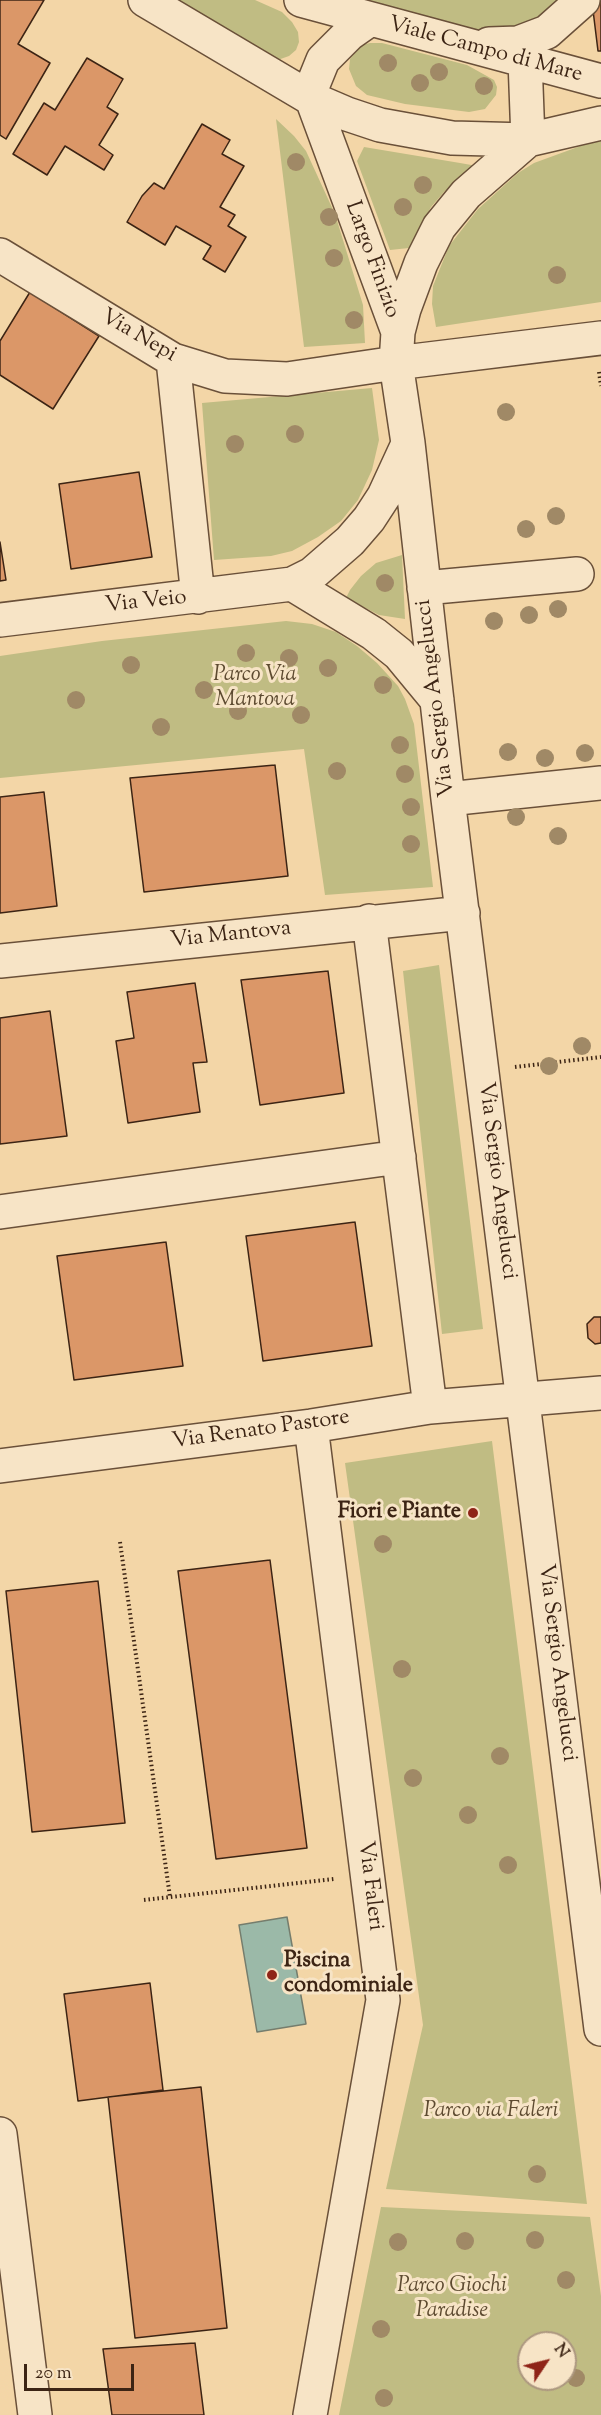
<!DOCTYPE html>
<style>
body{margin:0}
#map{position:relative;width:601px;height:2415px;overflow:hidden;background:#f3d6a7;font-family:"Sorts Mill Goudy",serif}
canvas{display:block}
.north{position:absolute;left:517px;top:2331px;width:60px;height:60px;box-sizing:border-box;background:#f7e4c6;border:2px solid #ac977f;border-radius:50%;rotate:55deg;font-size:16px;font-weight:700;line-height:24px;text-align:center;color:#3c2414}
.north::after{content:'';display:block;margin:auto;width:21px;height:27px;background:#8f2418;clip-path:polygon(50% 0,100% 100%,50% 72%,0 100%)}
.scale{position:absolute;left:24px;top:2364px;width:110px;height:27px;box-sizing:border-box;border:3px solid #3c2414;border-top:0;padding-left:8px;font-size:18px;line-height:21px;white-space:nowrap;color:#3c2414;-webkit-text-stroke:4px #f7e4c6;paint-order:stroke}
</style>
<div id="map">
<canvas width="601" height="2415"></canvas>
<div class="north">N</div>
<div class="scale">20 m</div>
</div>
<script>
const ctx = document.querySelector('canvas').getContext('2d');
ctx.lineJoin = 'round';
function fillPath(path, color) {
  ctx.fillStyle = color;
  ctx.fill(path, 'evenodd');
}
function shape(rows) {
  const path = new Path2D();
  for (const r of rows) {
    path.moveTo(r[0], r[1]);
    for (let i = 2; i < r.length; i += 2) path.lineTo(r[i], r[i + 1]);
  }
  return path;
}
function stroke(path, color, width, dash) {
  ctx.strokeStyle = color;
  ctx.lineWidth = width;
  ctx.lineCap = dash ? 'butt' : 'round';
  ctx.setLineDash(dash || []);
  ctx.stroke(path);
}
function drawText(font, color, halo, rows, align = 'center') {
  ctx.font = font + ' "Sorts Mill Goudy",serif';
  ctx.lineWidth = 6;
  ctx.setLineDash([]);
  ctx.textBaseline = 'middle';
  ctx.strokeStyle = halo;
  ctx.fillStyle = color;
  for (const [text, x, y, turn = 0] of rows) {
    ctx.save();
    ctx.translate(x, y);
    ctx.rotate((+turn || 0) * Math.PI / 180);
    ctx.textAlign = isNaN(turn) ? turn : align;
    if (halo) ctx.strokeText(text, 0, 0);
    ctx.fillText(text, 0, 0);
    ctx.restore();
  }
}
fillPath(shape([
 [160,0,255,0,282,12,292,22,298,32,299,42,296,50,289,56,272,62],
 [355,0,572,0,532,27,481,33],
 [370,43,382,43,467,65,494,80,497,87,496,95,485,109,469,112,405,104,367,95,356,86,349,69,350,59,362,45],
 [276,119,294,136,306,151,335,214,363,305,365,343,304,347],
 [601,141,601,302,436,327,432,304,433,286,449,246,478,209,518,173,534,163,586,144],
 [364,147,460,163,477,166,444,192,431,207,409,248,390,250,357,161],
 [372,388,379,440,372,470,358,500,341,521,318,537,292,551,271,556,214,560,202,403],
 [402,555,405,619,379,615,346,598,350,590,361,576,376,563],
 [286,621,312,624,336,632,357,646,377,663,398,686,405,699,414,724,433,887,325,895,304,749,0,778,0,656,102,641],
 [439,965,483,1329,442,1334,403,971],
 [492,1441,587,2204,386,2189,423,2025,345,1463],
 [381,2207,590,2217,601,2296,601,2415,339,2415],
 [529,2343,565,2343,565,2379,529,2379]
]), '#c0bc83');
const water = shape([
 [287,1917,306,2024,257,2032,239,1925,287,1917]
]);
fillPath(water, '#9bb9a8');
stroke(water, '#757d6d', 1.5);
const building = shape([
 [0,0,44,0,18,44,50,63,6,139,0,135,0,0],
 [601,1,601,51,598,51,592,2,601,1],
 [87,58,123,79,107,107,118,114,99,145,113,155,104,170,65,146,47,175,13,154,44,103,55,110,87,58],
 [202,124,230,140,222,154,244,166,220,207,235,215,228,226,246,237,225,272,203,259,211,246,176,226,165,245,127,222,142,196,154,183,164,189,202,124],
 [30,292,99,336,53,409,0,375,0,341,30,292],
 [139,472,152,557,71,569,59,484,139,472],
 [0,542,6,580,0,581,0,542],
 [275,765,288,876,144,892,130,778,275,765],
 [44,792,57,906,0,913,0,797,44,792],
 [328,971,344,1093,260,1105,241,980,328,971],
 [195,983,207,1062,193,1063,200,1112,128,1123,116,1041,134,1038,127,992,195,983],
 [50,1011,67,1136,0,1144,0,1018,50,1011],
 [355,1222,372,1346,263,1361,246,1236,355,1222],
 [166,1242,183,1366,74,1380,57,1256,166,1242],
 [594,1317,601,1317,601,1343,595,1344,588,1338,587,1324,594,1317],
 [270,1560,307,1848,216,1859,178,1571,270,1560],
 [98,1581,125,1823,32,1832,6,1591,98,1581],
 [150,1983,163,2090,78,2101,64,1994,150,1983],
 [201,2087,227,2328,135,2338,108,2097,201,2087],
 [195,2343,204,2415,112,2415,103,2349,195,2343]
]);
fillPath(building, '#db9768');
stroke(building, '#3c2414', 1.5);
const minor = shape([
 [145,0,312,99,347,114,380,125,452,138,528,140,601,123],
 [301,0,601,81],
 [369,20,349,34,323,60,312,87,312,99,398,332],
 [489,44,518,43,547,32,583,0],
 [525,60,528,140],
 [528,140,466,194,439,227,421,263,404,309,398,332,396,363,408,443,448,799,601,2029],
 [0,255,173,360,225,376,287,379,396,363,601,338],
 [173,360,198,597],
 [292,584,374,634,399,654,437,700],
 [424,588,577,574],
 [0,620,292,584,312,574,350,541,369,519,384,496,408,444],
 [448,799,601,783],
 [369,921,430,1407],
 [0,961,463,913],
 [0,1212,399,1157],
 [0,1466,311,1426,430,1407,601,1393],
 [0,2134,35,2415],
 [310,2415,383,2000,311,1426]
]);
stroke(minor, '#6a5039', 36);
stroke(shape([
 [599,372,601,386],
 [515,1067,601,1057],
 [120,1542,170,1897],
 [144,1900,334,1879]
]), '#3c2414', 4, [1.5, 3]);
stroke(minor, '#f7e4c6', 33);
ctx.fillStyle = '#a08966';
for (const [x, y] of [
 [388,63],
 [439,72],
 [420,83],
 [484,86],
 [296,162],
 [423,185],
 [403,207],
 [329,217],
 [334,258],
 [557,275],
 [354,320],
 [506,412],
 [295,434],
 [235,444],
 [556,516],
 [526,529],
 [385,583],
 [558,609],
 [529,615],
 [494,621],
 [246,653],
 [289,658],
 [131,665],
 [328,668],
 [383,685],
 [204,690],
 [76,700],
 [238,711],
 [301,715],
 [161,727],
 [400,745],
 [508,752],
 [585,753],
 [545,758],
 [337,771],
 [405,774],
 [411,807],
 [516,817],
 [558,836],
 [411,844],
 [582,1046],
 [549,1066],
 [383,1544],
 [402,1669],
 [500,1756],
 [413,1778],
 [468,1815],
 [508,1865],
 [537,2174],
 [535,2240],
 [465,2241],
 [398,2242],
 [566,2280],
 [381,2329],
 [576,2378],
 [384,2398]
]) {
  ctx.beginPath();
  ctx.arc(x, y, 9, 0, 2 * Math.PI);
  ctx.fill();
}
for (const [x, y, r, color] of [
 [473,1513,6,"#8f2418"],
 [272,1975,6,"#8f2418"]
]) {
  const dot = new Path2D();
  dot.arc(x, y, r, 0, 2 * Math.PI);
  ctx.fillStyle = color;
  ctx.fill(dot);
  stroke(dot, '#f7e4c6', 2);
}
drawText('22px', '#3c2414', '#f7e4c6', [
 ["Viale Campo di Mare",485,51,15],
 ["Largo Finizio",371,260,70],
 ["Via Nepi",138,337,30],
 ["Via Veio",146,603,-6],
 ["Via Sergio Angelucci",437,698,-97],
 ["Via Mantova",231,936,-6],
 ["Via Sergio Angelucci",496,1181,83],
 ["Via Renato Pastore",261,1431,-8],
 ["Via Sergio Angelucci",556,1663,83],
 ["Via Faleri",369,1886,83]
]);
drawText('italic 22px', '#5d4a30', '#f7e4c6', [
 ["Parco Via",255,676],
 ["Mantova",255,701],
 ["Parco via Faleri",491,2112],
 ["Parco Giochi",452,2287],
 ["Paradise",452,2312]
]);
drawText('bold 22px', '#3c2414', '#f7e4c6', [
 ["Fiori e Piante",461,1513],
 ["Piscina",284,1962,"left"],
 ["condominiale",284,1987,"left"]
], 'right');
</script>
